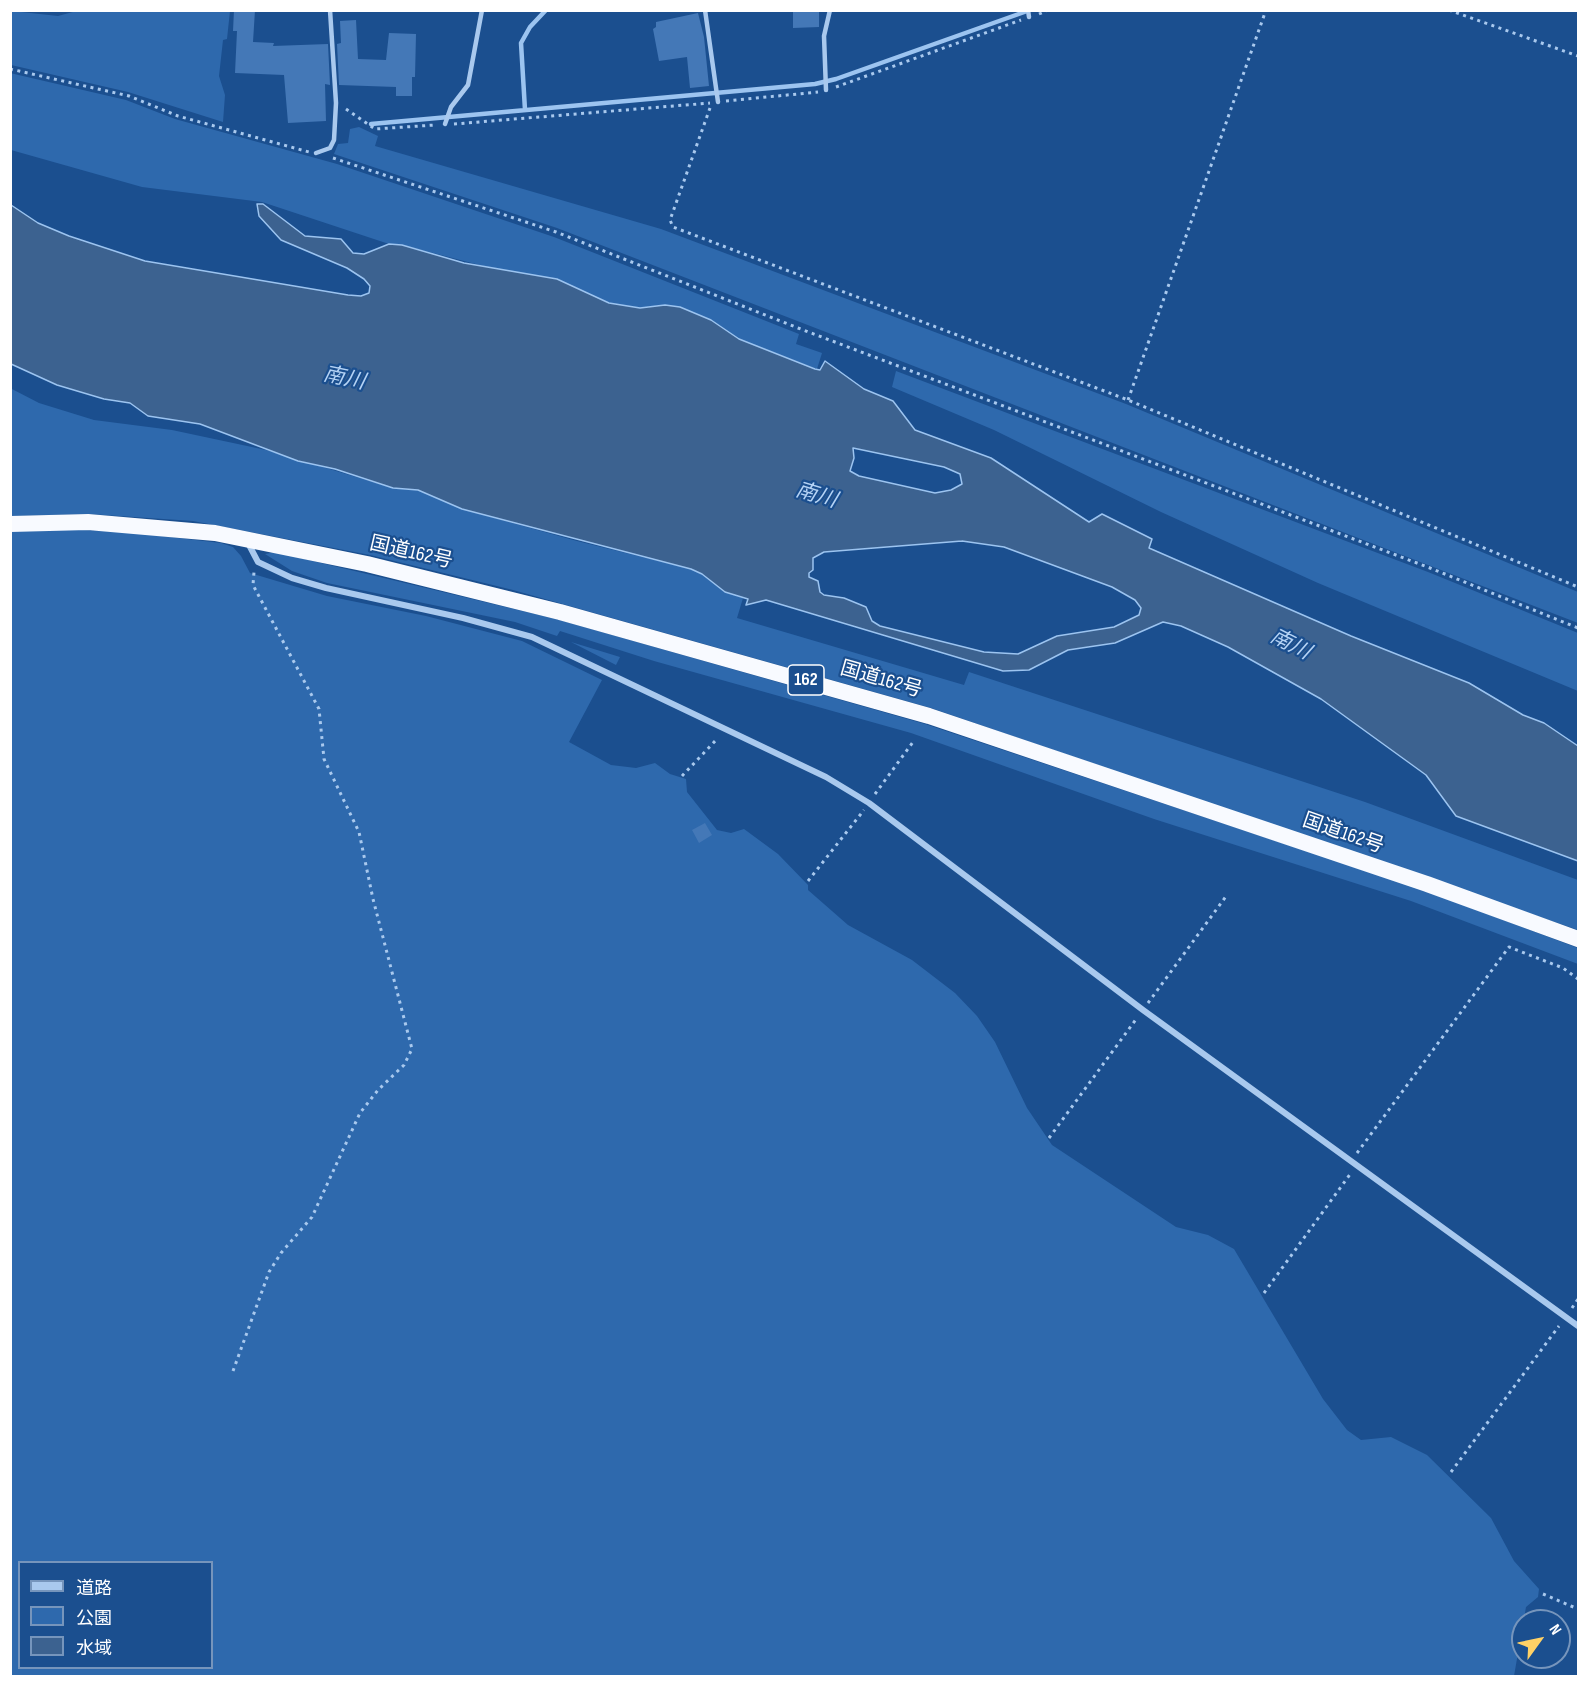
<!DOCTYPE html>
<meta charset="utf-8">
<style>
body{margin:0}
#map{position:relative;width:1589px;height:1687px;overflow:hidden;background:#1b4f8f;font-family:"Sofia Sans Condensed","Noto Sans JP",sans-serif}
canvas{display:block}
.frame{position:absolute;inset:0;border:12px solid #fff;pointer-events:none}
.legend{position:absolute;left:18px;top:1561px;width:195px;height:108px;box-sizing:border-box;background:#1b4f8f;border:2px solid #7695bc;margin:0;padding:8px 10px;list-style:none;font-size:18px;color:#fff}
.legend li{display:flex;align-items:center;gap:12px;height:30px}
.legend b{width:30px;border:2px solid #7695bc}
.north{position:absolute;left:1511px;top:1609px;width:60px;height:60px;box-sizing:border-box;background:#1b4f8f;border:2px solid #7695bc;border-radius:50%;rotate:57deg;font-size:16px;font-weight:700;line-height:24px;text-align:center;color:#fff}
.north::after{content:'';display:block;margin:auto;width:21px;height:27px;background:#ffd166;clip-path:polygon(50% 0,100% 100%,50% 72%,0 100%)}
</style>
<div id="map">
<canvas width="1589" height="1687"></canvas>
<div class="frame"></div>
<ul class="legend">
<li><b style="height:8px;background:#a9c9ee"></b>道路</li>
<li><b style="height:16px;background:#2e69ad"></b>公園</li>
<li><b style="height:16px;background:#3c6290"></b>水域</li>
</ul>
<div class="north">N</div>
</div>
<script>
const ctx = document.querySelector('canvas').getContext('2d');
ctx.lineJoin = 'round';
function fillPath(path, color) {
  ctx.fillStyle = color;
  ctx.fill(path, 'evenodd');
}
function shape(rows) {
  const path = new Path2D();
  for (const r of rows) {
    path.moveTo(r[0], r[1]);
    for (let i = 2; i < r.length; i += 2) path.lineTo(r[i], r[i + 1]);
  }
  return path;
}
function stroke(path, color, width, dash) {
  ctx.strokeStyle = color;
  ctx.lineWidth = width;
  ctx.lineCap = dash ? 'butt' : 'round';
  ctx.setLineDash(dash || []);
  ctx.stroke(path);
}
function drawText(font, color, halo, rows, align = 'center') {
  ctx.font = font + ' "Sofia Sans Condensed","Noto Sans JP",sans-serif';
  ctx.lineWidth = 4.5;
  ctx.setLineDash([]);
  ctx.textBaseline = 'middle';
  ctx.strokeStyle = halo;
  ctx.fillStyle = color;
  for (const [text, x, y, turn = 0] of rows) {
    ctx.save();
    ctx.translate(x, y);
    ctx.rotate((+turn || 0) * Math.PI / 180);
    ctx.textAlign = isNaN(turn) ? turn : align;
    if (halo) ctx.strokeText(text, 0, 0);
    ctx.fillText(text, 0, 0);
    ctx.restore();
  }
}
fillPath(shape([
 [80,10,230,11,227,39,223,40,219,76,225,95,223,122,128,92,11,65,12,11,58,16],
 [10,73,126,100,175,119,337,164,554,237,799,334,796,344,822,353,817,369,739,339,665,305,640,308,609,303,557,279,495,269,402,245,389,244,262,202,142,187,11,150],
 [359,127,378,136,375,146,661,229,1126,404,1578,592,1578,623,557,228,334,154,338,144,348,143,350,129],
 [896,371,1428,572,1578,633,1578,691,1318,583,1161,512,994,430,892,387],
 [10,388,39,403,94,420,172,430,266,450,393,488,418,490,462,509,577,541,691,569,702,574,725,592,743,598,737,618,964,685,969,672,1365,802,1578,880,1578,930,931,708,513,590,370,555,193,521,89,514,11,516],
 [61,529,127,532,221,543,233,547,241,556,250,573,327,596,426,616,522,641,602,680,569,742,611,765,636,768,655,763,670,774,686,779,687,792,717,830,731,833,744,829,778,854,808,885,808,890,848,925,912,960,955,993,977,1016,995,1042,1027,1108,1052,1145,1176,1227,1208,1235,1234,1249,1323,1399,1347,1430,1361,1440,1391,1437,1427,1455,1491,1518,1514,1561,1539,1589,1538,1597,1526,1607,1514,1676,11,1676,10,531],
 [20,1562,212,1562,212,1668,20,1668],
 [275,552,556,619,925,724,1423,890,1578,948,1578,964,1411,901,1154,819,911,733,654,661,560,631,557,636,515,622,327,583,292,571,265,554],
 [571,642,620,657,616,665]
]), '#2e69ad');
const water = shape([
 [257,204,263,204,305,236,341,239,353,253,364,254,389,244,402,245,464,263,557,279,609,303,640,308,665,305,680,307,711,320,739,339,815,369,820,370,825,361,864,389,893,401,915,430,991,458,1089,522,1102,514,1152,539,1149,548,1351,636,1469,683,1523,715,1544,723,1578,746,1578,861,1456,816,1426,775,1321,699,1228,647,1181,626,1163,622,1115,643,1068,650,1029,670,1003,671,766,600,746,605,748,599,725,592,702,574,691,569,462,509,418,490,393,488,335,469,298,461,200,424,148,416,130,403,104,399,57,385,11,364,11,205,38,223,69,236,145,261,348,295,361,296,369,293,370,286,364,279,347,268,281,240,259,216,257,204],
 [853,448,944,467,960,474,962,484,951,490,935,493,859,476,850,471,854,458,853,448],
 [962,541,1004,547,1112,587,1135,600,1141,608,1139,615,1114,627,1057,636,1018,654,984,652,880,626,872,621,866,607,844,598,824,595,820,592,818,581,809,577,809,573,813,570,813,558,824,552,962,541]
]);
fillPath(water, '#3c6290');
stroke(water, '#9cc4f0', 1.5);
stroke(shape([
 [525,110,521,43,530,27,546,10],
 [371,124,815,84,836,79,1030,10]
]), '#9cc4f0', 4.5);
fillPath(shape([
 [234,10,255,10,253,42,274,43,273,46,328,44,330,85,325,84,326,121,288,123,284,75,235,73,237,31,233,31],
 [793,10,819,10,819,27,793,28],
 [698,13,704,37,709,86,690,88,687,57,659,61,653,29,656,27,656,22],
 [356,20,358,59,386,60,389,33,416,34,415,77,412,77,412,96,396,96,396,87,339,85,337,44,341,43,340,21],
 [705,823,712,835,699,843,692,830]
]), '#4478b7');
stroke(shape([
 [1449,10,1578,56],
 [1039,14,1048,10],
 [10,69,129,96,178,116,309,152],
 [836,87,1021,20],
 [726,101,818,92],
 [710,108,670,220,673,227,1128,400,1578,587],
 [346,109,375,129,435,125],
 [454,124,710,103],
 [333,158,556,232,798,328,1430,568,1578,628],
 [1128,400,1266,10],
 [682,776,718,738],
 [875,794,913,742],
 [808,881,864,810],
 [1148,1003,1227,895],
 [1049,1138,1137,1018],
 [1357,1153,1509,947,1563,968,1578,979],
 [1264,1293,1351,1173],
 [1572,1308,1578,1299],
 [233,1371,269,1272,281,1253,312,1217,360,1113,378,1090,404,1065,412,1049,373,899,359,832,324,759,319,709,253,585,254,572],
 [1451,1472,1559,1326],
 [1543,1594,1578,1609]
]), '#a9c9ee', 3, [3, 4.5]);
stroke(shape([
 [705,10,718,102],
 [1028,10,1029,17],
 [826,90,824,36,830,10],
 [445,124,451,107,468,85,482,10],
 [316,153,330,148,334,140,336,103,330,10]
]), '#a9c9ee', 4.5);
stroke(shape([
 [248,543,258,562,292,578,326,588,463,618,532,637,826,777,869,803,1143,1010,1578,1326]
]), '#a9c9ee', 6);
stroke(shape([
 [10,524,88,522,215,533,367,564,560,612,929,716,1427,884,1578,939]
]), '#f8faff', 16);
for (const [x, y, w] of [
 [806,680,36]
]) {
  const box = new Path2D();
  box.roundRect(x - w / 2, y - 15, w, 30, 4.5);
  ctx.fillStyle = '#1b4f8f';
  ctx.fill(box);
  stroke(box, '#fff', 1.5);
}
drawText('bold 18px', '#fff', null, [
 ["162",806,680]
]);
drawText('20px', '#fff', '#1b4f8f', [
 ["国道162号",411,553,13],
 ["国道162号",881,680,16],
 ["国道162号",1343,834,19]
]);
drawText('italic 21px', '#b5d3f5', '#1b4f8f', [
 ["南川",344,379,12],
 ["南川",816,496,17],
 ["南川",1290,645,27]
]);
</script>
